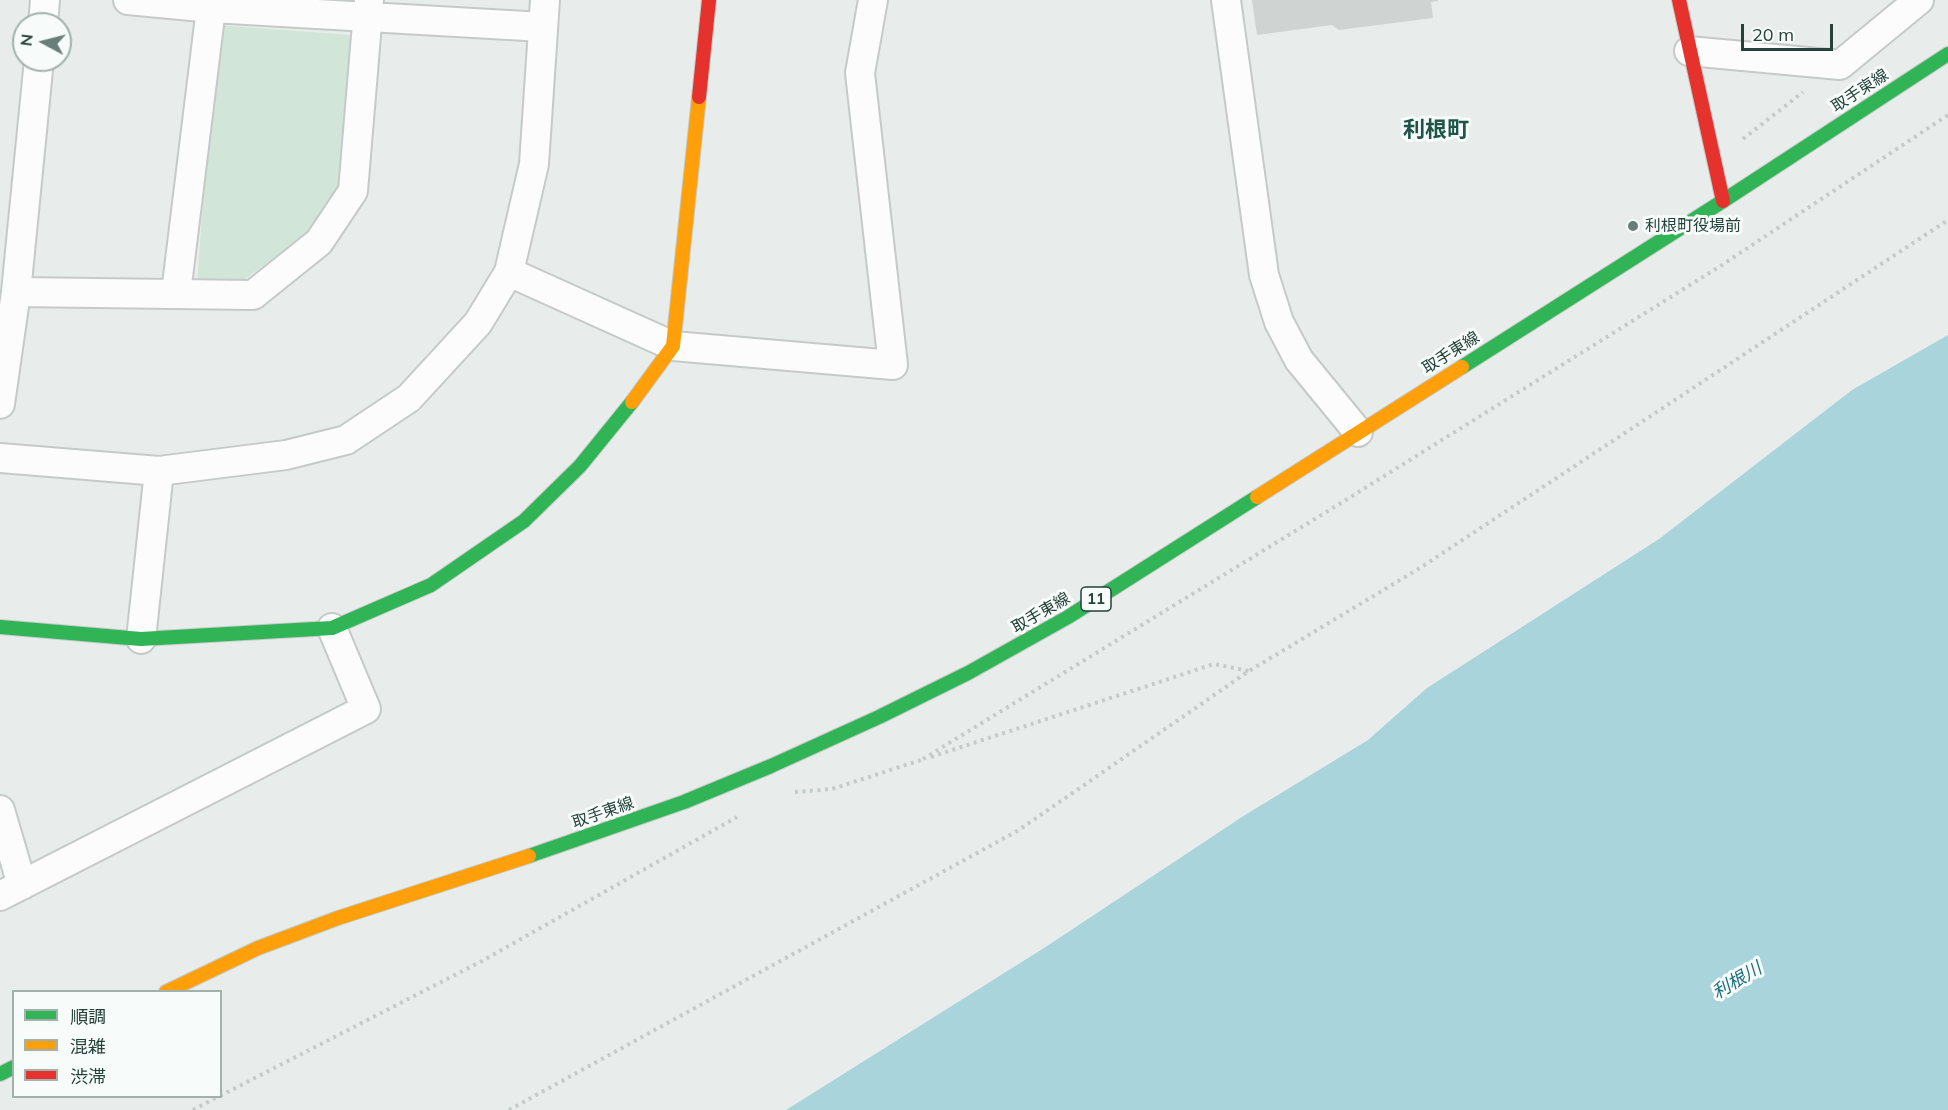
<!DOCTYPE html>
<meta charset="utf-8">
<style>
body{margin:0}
#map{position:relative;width:1948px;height:1110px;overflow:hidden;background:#e8edeb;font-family:Mulish,"Noto Sans JP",sans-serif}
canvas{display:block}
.legend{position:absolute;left:12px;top:990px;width:210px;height:108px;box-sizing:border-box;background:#f7fbf9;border:2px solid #a3b1ad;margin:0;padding:8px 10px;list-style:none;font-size:18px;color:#24423a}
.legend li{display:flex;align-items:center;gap:12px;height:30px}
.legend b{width:30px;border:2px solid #a3b1ad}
.north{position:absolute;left:12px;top:12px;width:60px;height:60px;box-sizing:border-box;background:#f7fbf9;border:2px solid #a3b1ad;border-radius:50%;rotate:277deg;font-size:16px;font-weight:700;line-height:24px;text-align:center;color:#24423a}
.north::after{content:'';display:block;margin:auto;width:21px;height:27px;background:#697e78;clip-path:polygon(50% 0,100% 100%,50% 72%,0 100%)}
.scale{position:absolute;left:1741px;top:24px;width:92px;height:27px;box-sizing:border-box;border:3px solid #24423a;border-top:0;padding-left:8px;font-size:18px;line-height:21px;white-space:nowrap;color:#24423a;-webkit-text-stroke:4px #f7fbf9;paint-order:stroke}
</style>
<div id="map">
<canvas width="1948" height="1110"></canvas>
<ul class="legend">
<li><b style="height:8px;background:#30b455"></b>順調</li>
<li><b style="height:8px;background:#ff9f0a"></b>混雑</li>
<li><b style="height:8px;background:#e5322d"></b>渋滞</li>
</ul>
<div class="north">N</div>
<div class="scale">20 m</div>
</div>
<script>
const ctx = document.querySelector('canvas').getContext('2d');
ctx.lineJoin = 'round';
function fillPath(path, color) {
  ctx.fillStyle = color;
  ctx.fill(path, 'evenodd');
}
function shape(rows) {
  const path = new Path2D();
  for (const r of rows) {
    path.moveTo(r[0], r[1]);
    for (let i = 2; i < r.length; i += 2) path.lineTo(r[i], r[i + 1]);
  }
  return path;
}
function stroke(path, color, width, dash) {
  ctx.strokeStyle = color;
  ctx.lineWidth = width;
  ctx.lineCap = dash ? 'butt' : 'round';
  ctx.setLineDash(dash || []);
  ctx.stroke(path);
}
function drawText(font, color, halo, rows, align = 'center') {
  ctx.font = font + ' Mulish,"Noto Sans JP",sans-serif';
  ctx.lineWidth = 6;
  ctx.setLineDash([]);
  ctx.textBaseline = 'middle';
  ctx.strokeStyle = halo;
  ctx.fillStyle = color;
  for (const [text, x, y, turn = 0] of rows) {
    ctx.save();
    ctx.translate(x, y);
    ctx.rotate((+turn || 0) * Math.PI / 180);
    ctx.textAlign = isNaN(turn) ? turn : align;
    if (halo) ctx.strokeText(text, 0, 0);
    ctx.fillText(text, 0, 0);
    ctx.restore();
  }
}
fillPath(shape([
 [217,25,352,35,337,191,307,235,242,281,197,280]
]), '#d1e6d8');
fillPath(shape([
 [1948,335,1948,1110,786,1110,1044,948,1245,815,1368,740,1427,688,1659,539,1852,390]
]), '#a9d4db');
fillPath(shape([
 [1252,0,1438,0,1438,1,1431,2,1433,18,1339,30,1332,25,1257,35]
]), '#cfd4d2');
const street = shape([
 [128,0,212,8,543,27],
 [1226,0,1264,275,1279,322,1299,360,1358,432],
 [43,24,45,0],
 [1689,51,1840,65,1919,0],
 [509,272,673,346,893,365,860,73,873,0],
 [16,292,253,295,319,242,353,191,369,0],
 [176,293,212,0],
 [0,404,16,292,39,60],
 [0,458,159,471,286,455,346,440,409,398,478,323,509,272,534,164,545,0],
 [141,639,159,471],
 [0,810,22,885],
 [0,896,366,709,332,628]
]);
const fast = shape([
 [1462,367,1723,201,1948,54],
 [0,627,141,639,332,628,431,585,524,521,580,466,632,402],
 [529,856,684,802,771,766,879,717,968,673,1068,617,1257,497],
 [0,1074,14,1067]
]);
const slow = shape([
 [632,402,673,346,699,97],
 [1257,497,1462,367],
 [166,992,258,948,338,918,529,856]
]);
const jam = shape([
 [1679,0,1723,201],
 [699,97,709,0]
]);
stroke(street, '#c5cac8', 32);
stroke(fast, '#c3cbc8', 16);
stroke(slow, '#c3cbc8', 16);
stroke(jam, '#c3cbc8', 16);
stroke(shape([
 [1743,139,1803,92],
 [931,757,1214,664,1249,671],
 [923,759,1341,503,1722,265,1948,115],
 [795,792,832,789,924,759],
 [220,1096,482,961,737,817],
 [193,1110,219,1096],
 [509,1110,1019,830,1249,671,1420,568,1948,220]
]), '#c3ccca', 4, [3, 4.5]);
stroke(street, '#fcfcfc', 28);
stroke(fast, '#30b455', 14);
stroke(slow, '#ff9f0a', 14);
stroke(jam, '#e5322d', 14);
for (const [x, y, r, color] of [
 [1633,226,6,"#697e78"]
]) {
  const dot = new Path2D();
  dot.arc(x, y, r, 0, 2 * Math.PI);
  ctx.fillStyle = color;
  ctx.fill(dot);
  stroke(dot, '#f7fbf9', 2);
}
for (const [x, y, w] of [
 [1096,599,30]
]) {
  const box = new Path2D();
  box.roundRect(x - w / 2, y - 12, w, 24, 4.5);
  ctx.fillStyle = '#f7fbf9';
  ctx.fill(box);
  stroke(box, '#24423a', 1.5);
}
drawText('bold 15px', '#24423a', null, [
 ["11",1096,599]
]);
drawText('16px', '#24423a', '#f7fbf9', [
 ["取手東線",1860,91,-33],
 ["取手東線",1451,353,-32],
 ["取手東線",1041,613,-30],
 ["取手東線",603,813,-19]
]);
drawText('16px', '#24423a', '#f7fbf9', [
 ["利根町役場前",1645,226]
], 'left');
drawText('italic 18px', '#1c6f80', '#f7fbf9', [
 ["利根川",1737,981,-31]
]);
drawText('bold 22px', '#1f5548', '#f7fbf9', [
 ["利根町",1436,130]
]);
</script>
